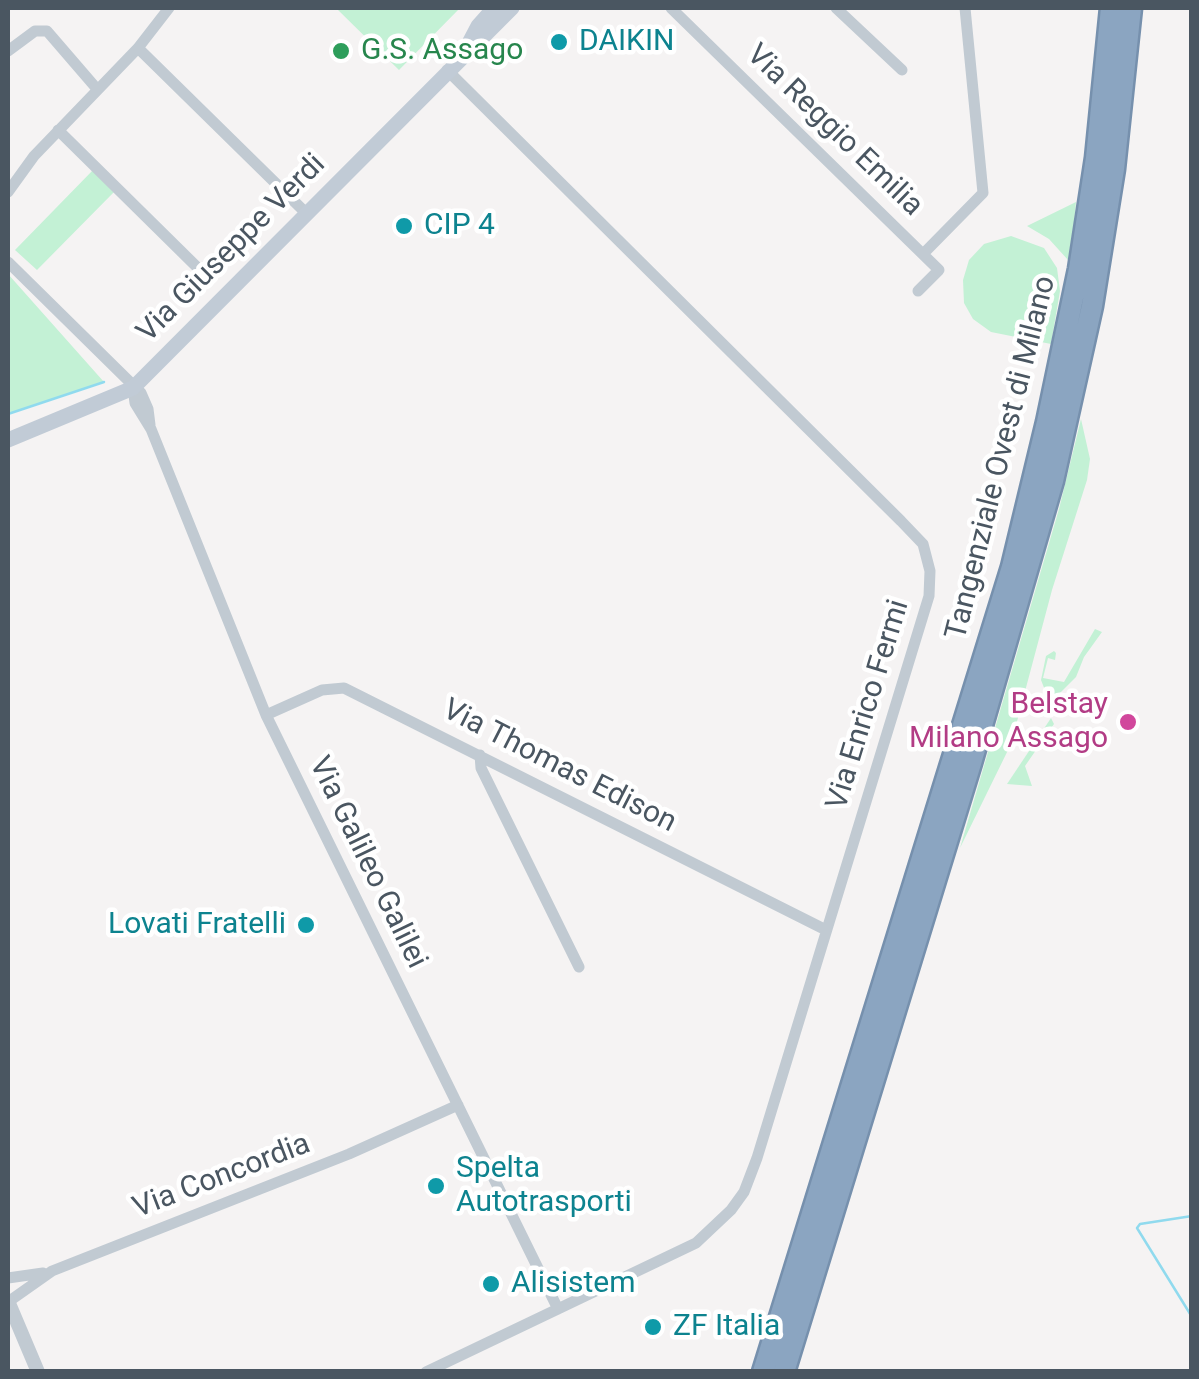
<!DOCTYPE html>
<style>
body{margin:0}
#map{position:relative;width:1199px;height:1379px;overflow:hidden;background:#f5f3f3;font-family:Roboto,sans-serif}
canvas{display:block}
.frame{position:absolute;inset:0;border:10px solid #4a5661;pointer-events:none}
</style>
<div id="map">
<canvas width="1199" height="1379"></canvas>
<div class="frame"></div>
</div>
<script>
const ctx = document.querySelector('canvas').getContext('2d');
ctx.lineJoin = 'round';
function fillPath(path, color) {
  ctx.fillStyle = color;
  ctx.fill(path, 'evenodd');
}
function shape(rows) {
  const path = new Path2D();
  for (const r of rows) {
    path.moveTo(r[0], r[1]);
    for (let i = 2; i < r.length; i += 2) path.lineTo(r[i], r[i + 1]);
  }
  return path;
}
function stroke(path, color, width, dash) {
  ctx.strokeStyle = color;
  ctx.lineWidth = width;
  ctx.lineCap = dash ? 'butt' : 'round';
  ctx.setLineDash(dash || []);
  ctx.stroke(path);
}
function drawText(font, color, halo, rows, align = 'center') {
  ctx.font = font + ' Roboto,sans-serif';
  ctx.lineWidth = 9;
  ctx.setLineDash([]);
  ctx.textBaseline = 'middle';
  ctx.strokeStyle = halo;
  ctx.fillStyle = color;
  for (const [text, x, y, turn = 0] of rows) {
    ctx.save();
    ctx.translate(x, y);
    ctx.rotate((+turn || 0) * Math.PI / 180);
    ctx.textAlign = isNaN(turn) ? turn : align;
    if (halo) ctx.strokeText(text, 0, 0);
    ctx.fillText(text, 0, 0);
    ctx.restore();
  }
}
fillPath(shape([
 [340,8,460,8,399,70,338,10],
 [94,169,116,190,37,270,15,250],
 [1076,202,1074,223,1068,260,1049,239,1027,226],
 [1011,236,1044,248,1057,268,1060,291,1051,344,991,332,973,319,964,303,963,280,969,260,984,244],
 [8,274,104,382,8,414],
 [1081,419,1090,459,1087,480,1052,590,1011,744,960,848,1059,509],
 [1095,629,1102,632,1084,657,1076,677,1050,703,1041,680,1046,656,1054,651,1056,653,1055,660,1048,658,1043,678,1064,682],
 [1051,718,1054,724,1025,766,1032,786,1007,784]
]), '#c3f1d5');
stroke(shape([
 [8,414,104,382],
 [1192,1216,1140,1224,1137,1228,1192,1317]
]), '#90daee', 2.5);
const motorway = shape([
 [763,1372,1012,567,1047,422,1079,269,1096,158,1111,8],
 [784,1372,971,763,1053,481,1092,306,1114,169,1131,8]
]);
stroke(motorway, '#7690ad', 25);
stroke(shape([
 [671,8,939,270,918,291],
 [836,8,902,70],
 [138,48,307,214],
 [8,51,35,31,47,31,97,89],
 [58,130,203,273],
 [8,192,34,156,138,48,169,8],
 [924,253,983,193,965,8],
 [8,262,141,393,148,409,150,425],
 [133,388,135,403,151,429,266,715,558,1309],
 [266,715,322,690,344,688,826,930],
 [480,755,481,768,579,967],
 [8,1278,43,1273],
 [8,1302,52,1271,349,1154,458,1105],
 [426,1372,696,1243,731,1210,744,1192,757,1158,929,596,930,571,923,544,901,521,447,70]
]), '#c1cad2', 11);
stroke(shape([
 [8,1301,38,1372]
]), '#c1cad2', 14);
stroke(shape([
 [468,45,478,26,494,8],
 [8,440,133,388,512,8]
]), '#c1cbd6', 15);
stroke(motorway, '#8ba5c1', 20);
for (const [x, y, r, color] of [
 [559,42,10,"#0f9aa8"],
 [341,51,10,"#2e9e5b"],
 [404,226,10,"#0f9aa8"],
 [1128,722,10,"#d1479c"],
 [306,925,10,"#0f9aa8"],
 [436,1186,10,"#0f9aa8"],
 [491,1284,10,"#0f9aa8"],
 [653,1327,10,"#0f9aa8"]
]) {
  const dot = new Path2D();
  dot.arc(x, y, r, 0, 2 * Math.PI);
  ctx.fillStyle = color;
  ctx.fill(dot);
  stroke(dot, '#fff', 4);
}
drawText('30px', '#0d838f', '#fff', [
 ["DAIKIN",579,42],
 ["CIP 4",424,226],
 ["Lovati Fratelli",286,925,"right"],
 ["Spelta",456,1169],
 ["Autotrasporti",456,1203],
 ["Alisistem",511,1284],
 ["ZF Italia",673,1327]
], 'left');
drawText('30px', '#27864d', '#fff', [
 ["G.S. Assago",361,51]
], 'left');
drawText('30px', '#4a5661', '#fff', [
 ["Via Reggio Emilia",834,131,44],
 ["Via Giuseppe Verdi",232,249,-45],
 ["Tangenziale Ovest di Milano",1002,458,-76],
 ["Via Enrico Fermi",869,705,-73],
 ["Via Thomas Edison",559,767,27],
 ["Via Galileo Galilei",367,863,64],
 ["Via Concordia",222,1177,-21]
]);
drawText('30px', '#b23c85', '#fff', [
 ["Belstay",1108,705],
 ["Milano Assago",1108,739]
], 'right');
</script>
